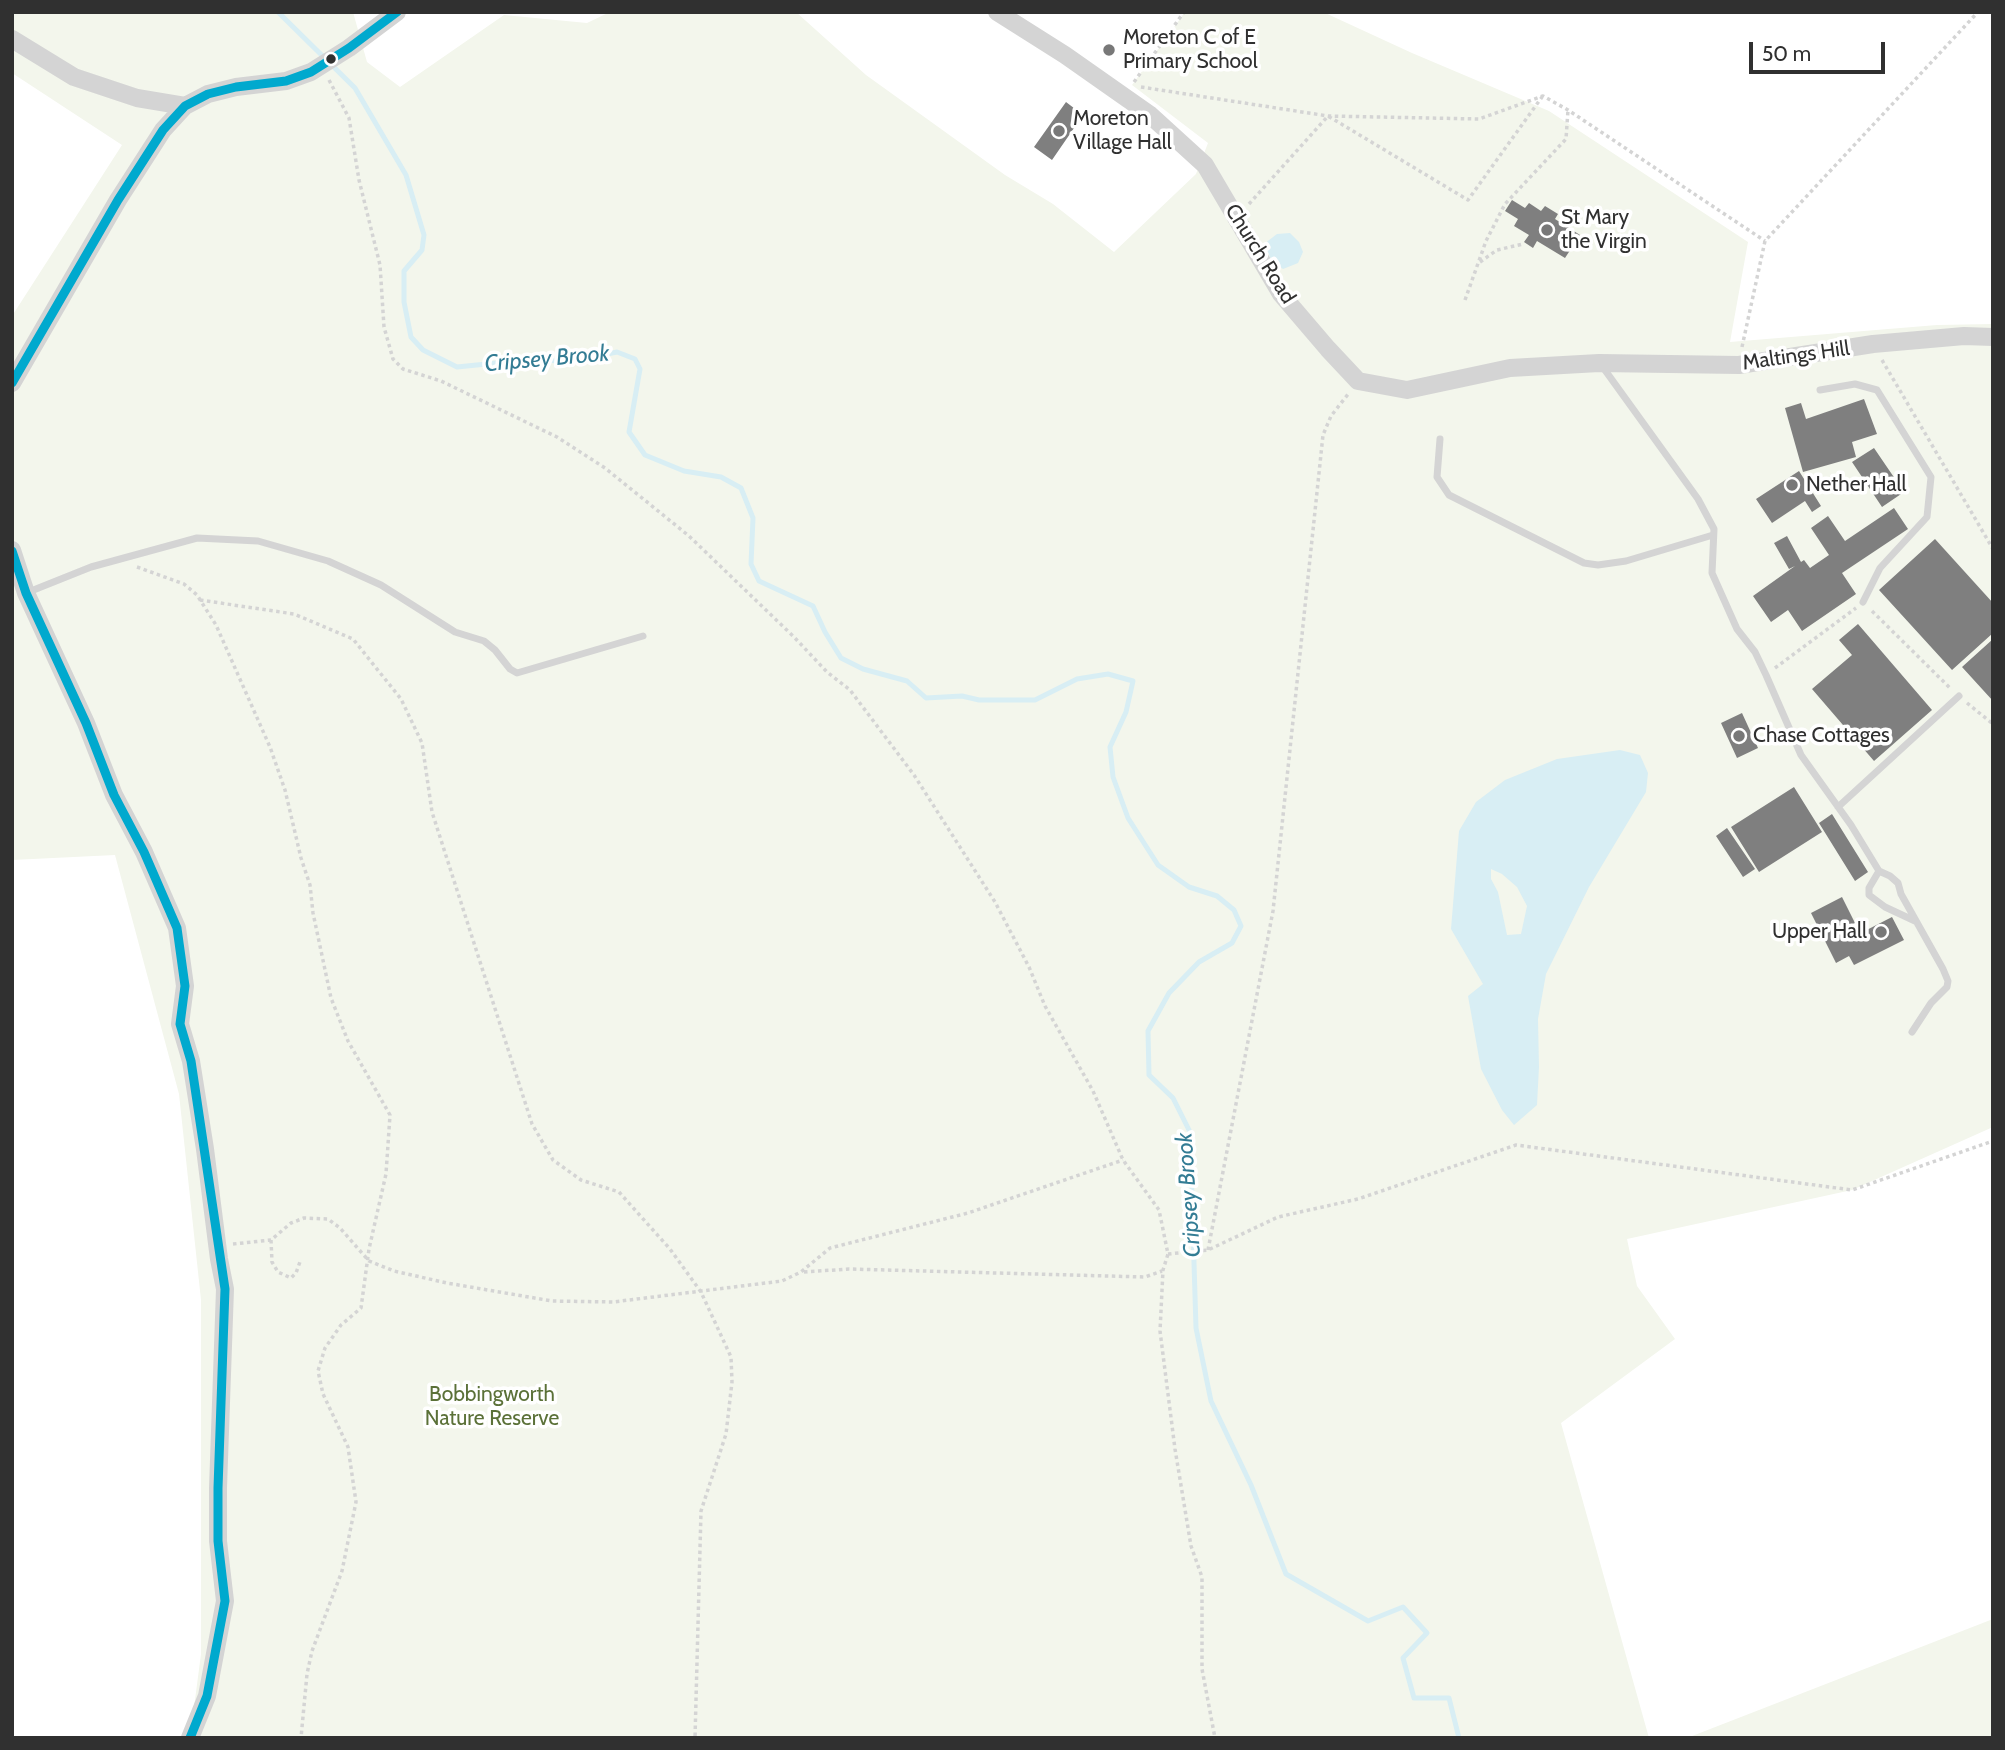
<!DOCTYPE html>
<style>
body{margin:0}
#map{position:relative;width:2005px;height:1750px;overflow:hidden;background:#fff;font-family:Cabin,sans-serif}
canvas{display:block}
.frame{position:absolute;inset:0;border:14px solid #303030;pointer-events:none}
.scale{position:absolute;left:1749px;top:42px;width:136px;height:32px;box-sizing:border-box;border:4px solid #303030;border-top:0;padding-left:9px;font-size:21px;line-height:24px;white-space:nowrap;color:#303030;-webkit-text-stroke:5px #fff;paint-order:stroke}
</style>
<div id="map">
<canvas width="2005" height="1750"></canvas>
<div class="frame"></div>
<div class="scale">50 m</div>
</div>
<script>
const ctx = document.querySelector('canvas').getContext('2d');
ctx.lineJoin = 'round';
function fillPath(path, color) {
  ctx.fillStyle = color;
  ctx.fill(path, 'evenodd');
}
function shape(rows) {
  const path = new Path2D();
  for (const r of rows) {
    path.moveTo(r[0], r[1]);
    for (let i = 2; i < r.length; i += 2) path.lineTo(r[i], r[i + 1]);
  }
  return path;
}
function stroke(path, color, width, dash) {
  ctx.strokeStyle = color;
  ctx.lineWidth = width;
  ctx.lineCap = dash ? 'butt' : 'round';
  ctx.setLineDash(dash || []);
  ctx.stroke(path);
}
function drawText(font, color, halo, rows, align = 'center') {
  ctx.font = font + ' Cabin,sans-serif';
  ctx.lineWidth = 7;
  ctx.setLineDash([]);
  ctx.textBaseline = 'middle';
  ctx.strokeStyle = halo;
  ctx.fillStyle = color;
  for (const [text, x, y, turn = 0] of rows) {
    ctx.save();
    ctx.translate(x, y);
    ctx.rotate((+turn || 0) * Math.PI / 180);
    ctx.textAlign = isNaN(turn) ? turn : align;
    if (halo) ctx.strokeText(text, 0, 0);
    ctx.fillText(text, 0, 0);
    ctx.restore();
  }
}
fillPath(shape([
 [12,12,353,12,367,62,400,87,504,15,587,23,610,12,796,12,866,75,1005,175,1053,204,1114,252,1196,174,1208,143,1132,85,1185,12,1323,12,1412,53,1549,111,1748,242,1730,342,1937,325,1993,324,1993,1127,1852,1190,1627,1239,1637,1286,1675,1339,1561,1423,1649,1738,190,1738,201,1654,201,1300,179,1094,115,855,12,860,12,316,122,145,12,73],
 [1993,1619,1993,1738,1687,1738]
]), '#f3f6ec');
fillPath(shape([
 [1290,233,1299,242,1303,252,1298,263,1283,269,1271,259,1264,244,1277,234],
 [1620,750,1640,755,1648,773,1646,792,1589,887,1546,974,1538,1019,1539,1067,1537,1105,1514,1125,1502,1110,1481,1069,1468,996,1483,984,1451,929,1459,831,1476,802,1505,780,1557,759],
 [1491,869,1502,874,1517,887,1527,906,1521,934,1507,935,1498,892,1491,879]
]), '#d8eef4');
stroke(shape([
 [278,12,355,88,406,175,424,235,422,250,404,271,404,302,411,337,423,350,457,367,536,359,568,362,617,352,635,359,640,369,629,432,645,455,684,471,721,477,741,488,753,518,751,564,759,581,813,606,825,632,841,658,863,669,907,681,926,698,962,696,979,700,1035,700,1077,679,1108,674,1133,681,1126,712,1110,747,1113,777,1128,818,1158,865,1189,887,1217,896,1234,910,1241,926,1232,943,1199,962,1169,993,1148,1031,1149,1075,1173,1098,1190,1132,1196,1328,1211,1401,1251,1485,1286,1574,1368,1621,1403,1607,1427,1633,1403,1658,1414,1698,1449,1698,1459,1738]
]), '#d8eef4', 5);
fillPath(shape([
 [1066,102,1083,115,1052,160,1034,147],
 [1512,200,1525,208,1529,203,1541,211,1545,206,1558,214,1555,219,1580,235,1565,258,1537,241,1533,248,1524,242,1529,235,1514,226,1518,219,1505,211],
 [1864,399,1877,434,1852,442,1856,457,1803,472,1785,408,1801,403,1806,419],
 [1874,448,1904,492,1882,507,1852,462],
 [1799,471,1821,506,1812,512,1805,501,1772,523,1756,499],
 [1894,508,1908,529,1842,573,1856,594,1802,631,1788,610,1771,622,1753,596,1795,566,1789,569,1774,543,1787,536,1801,562,1804,560,1810,568,1829,555,1811,528,1828,516,1845,541],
 [1935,539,1993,603,1993,633,1952,670,1879,590],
 [1858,624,1932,710,1874,761,1812,689,1852,655,1839,640],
 [1993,639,1993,701,1962,667],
 [1742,713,1758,748,1737,758,1721,723],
 [1794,787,1822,832,1759,872,1731,827],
 [1832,814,1868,872,1855,881,1819,823],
 [1727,828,1755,869,1743,877,1716,836],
 [1842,897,1855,923,1847,927,1853,937,1892,917,1904,940,1854,965,1849,956,1836,963,1811,913]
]), '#7f7f7f');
stroke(shape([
 [329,80,349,118,359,180,380,265,384,327,393,359,403,369,441,381,557,437,605,468,689,536,794,637,827,672,850,690,914,775,995,902,1029,967,1045,1006,1093,1091,1123,1160,1159,1210,1168,1254,1163,1270,1160,1331,1175,1449,1191,1546,1202,1577,1202,1669,1215,1738],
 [1134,82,1184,12],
 [1141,87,1328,116,1479,119,1543,96,1568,110,1765,241],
 [1249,204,1328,116,1468,200,1542,97],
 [1480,262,1497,250,1523,244],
 [1465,300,1486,241,1505,204,1566,139,1568,110],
 [1742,347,1765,241,1978,12],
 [1882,360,1993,549],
 [137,567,184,584,197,595,216,625,270,747,285,790,301,858,310,885,313,913,331,998,348,1041,390,1115,386,1174,369,1249,361,1308,341,1325,325,1348,318,1371,323,1394,348,1447,356,1502,342,1571,312,1651,307,1674,301,1738],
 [200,600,294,614,353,639,401,699,422,743,432,812,532,1124,553,1160,581,1180,619,1192,670,1249,701,1292,731,1357,732,1382,726,1434,701,1511,695,1738],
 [1872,611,1951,689],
 [1775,668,1856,608],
 [1967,703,1993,724],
 [271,1240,272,1262,278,1272,291,1278,296,1273,301,1259],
 [233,1244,271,1240,291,1223,304,1218,328,1219,340,1228,369,1261,394,1271,447,1283,552,1301,613,1302,782,1281,801,1272,830,1248,968,1213,1123,1160],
 [1208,1250,1273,911,1323,435,1331,416,1349,393],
 [1168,1254,1208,1250,1278,1217,1358,1199,1516,1145,1852,1190,1993,1141],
 [804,1272,849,1269,1145,1277,1162,1271]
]), '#d4d4d4', 3.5, [3.5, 3.5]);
stroke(shape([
 [1602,366,1698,499,1714,529,1712,573,1737,629,1755,652,1766,675,1801,755,1851,825,1879,871,1890,876,1898,883,1901,894,1943,969,1948,981,1947,987,1931,1003,1912,1032],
 [1820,390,1855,384,1877,390,1931,477,1927,517,1880,568,1863,602],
 [1440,439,1437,477,1449,495,1584,563,1598,565,1626,561,1713,535],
 [26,593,91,567,197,538,258,541,328,561,381,585,455,632,484,641,495,650,510,669,517,673,643,636],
 [1838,807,1959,696],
 [1879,871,1869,888,1869,895,1885,907,1915,921]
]), '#d4d4d4', 7);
stroke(shape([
 [997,12,1065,55,1149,114,1205,165,1281,294,1328,349,1358,381,1407,390,1510,368,1599,363,1739,365,1873,344,1964,336,1993,337],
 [12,39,74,77,137,98,185,106],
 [12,383,118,200,163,130,185,106,208,94,236,87,286,81,311,72,349,48,397,12],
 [12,550,26,593,86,723,114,795,144,852,177,928,185,986,180,1024,191,1061,205,1149,219,1259,225,1289,218,1488,218,1541,225,1601,207,1696,190,1738]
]), '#d4d4d4', 18);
stroke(shape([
 [12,383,118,200,163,130,185,106,208,94,236,87,286,81,311,72,349,48,397,12],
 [12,551,26,593,86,723,114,795,144,852,177,928,185,986,180,1024,191,1061,225,1289,218,1488,218,1541,225,1601,207,1696,190,1738]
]), '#00a9ce', 9);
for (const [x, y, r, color] of [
 [1109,50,7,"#787878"],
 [331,59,6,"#303030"],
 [1059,131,7,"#787878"],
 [1547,230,7,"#787878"],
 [1792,485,7,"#787878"],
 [1739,736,7,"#787878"],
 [1881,932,7,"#787878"]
]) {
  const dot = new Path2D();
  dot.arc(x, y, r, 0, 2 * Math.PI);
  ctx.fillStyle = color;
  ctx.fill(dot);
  stroke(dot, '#fff', 2.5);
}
drawText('21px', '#303030', '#fff', [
 ["Moreton C of E",1123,38],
 ["Primary School",1123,62],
 ["Moreton",1073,119],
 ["Village Hall",1073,143],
 ["St Mary",1561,218],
 ["the Virgin",1561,242],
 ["Nether Hall",1806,485],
 ["Chase Cottages",1753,736],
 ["Upper Hall",1867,932,"right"]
], 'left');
drawText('21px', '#303030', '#fff', [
 ["Church Road",1260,254,58],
 ["Maltings Hill",1796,356,-8]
]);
drawText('21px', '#5b7138', '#fff', [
 ["Bobbingworth",492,1395],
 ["Nature Reserve",492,1419]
]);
drawText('italic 23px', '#337c94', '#fff', [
 ["Cripsey Brook",547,359,-5],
 ["Cripsey Brook",1189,1195,-94]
]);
</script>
